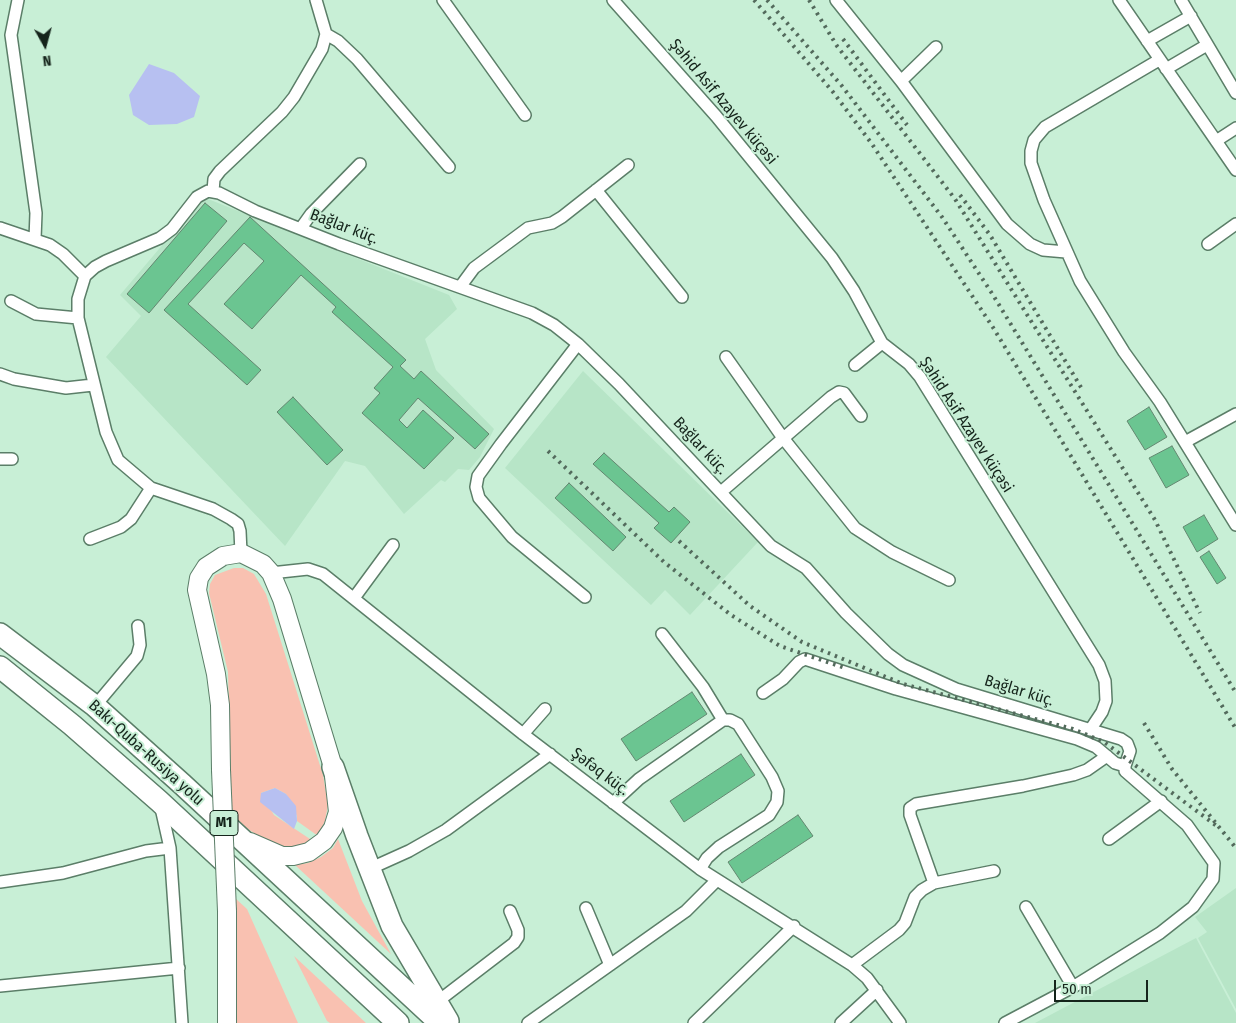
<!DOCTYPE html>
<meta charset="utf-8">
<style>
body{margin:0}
#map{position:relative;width:1236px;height:1023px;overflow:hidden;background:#c8efd6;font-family:"Fira Sans Condensed",sans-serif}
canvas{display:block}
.north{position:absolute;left:20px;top:20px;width:50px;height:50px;-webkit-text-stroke:4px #c8efd6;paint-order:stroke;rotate:173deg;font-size:14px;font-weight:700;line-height:20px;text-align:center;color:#15241b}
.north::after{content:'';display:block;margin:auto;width:18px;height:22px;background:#15241b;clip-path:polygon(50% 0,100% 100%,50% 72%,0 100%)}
.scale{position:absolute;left:1054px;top:980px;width:94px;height:22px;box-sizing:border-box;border:2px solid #15241b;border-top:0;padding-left:6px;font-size:15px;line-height:18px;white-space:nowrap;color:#15241b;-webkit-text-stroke:4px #c8efd6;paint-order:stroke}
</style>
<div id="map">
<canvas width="1236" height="1023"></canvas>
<div class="north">N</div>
<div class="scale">50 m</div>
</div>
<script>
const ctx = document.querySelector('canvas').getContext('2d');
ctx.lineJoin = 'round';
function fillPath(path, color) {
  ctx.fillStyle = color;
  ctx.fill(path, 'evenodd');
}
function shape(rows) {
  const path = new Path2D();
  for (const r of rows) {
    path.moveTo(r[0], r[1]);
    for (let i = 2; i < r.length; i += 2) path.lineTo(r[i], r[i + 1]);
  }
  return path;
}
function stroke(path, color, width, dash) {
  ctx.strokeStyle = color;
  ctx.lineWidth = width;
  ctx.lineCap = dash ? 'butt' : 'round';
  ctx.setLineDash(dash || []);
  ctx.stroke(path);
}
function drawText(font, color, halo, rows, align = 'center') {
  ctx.font = font + ' "Fira Sans Condensed",sans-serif';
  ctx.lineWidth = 4;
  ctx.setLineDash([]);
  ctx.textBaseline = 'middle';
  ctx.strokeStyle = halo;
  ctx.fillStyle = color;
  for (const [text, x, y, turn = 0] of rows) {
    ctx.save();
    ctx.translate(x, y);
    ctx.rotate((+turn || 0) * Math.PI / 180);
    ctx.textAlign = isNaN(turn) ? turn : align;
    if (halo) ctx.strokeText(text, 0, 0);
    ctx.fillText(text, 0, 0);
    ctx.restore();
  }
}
fillPath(shape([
 [203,197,449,295,457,309,425,339,436,370,494,429,480,457,469,470,458,469,445,482,441,480,404,514,365,466,345,461,285,546,106,357,141,316,120,295],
 [583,371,758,542,690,615,665,590,651,605,505,468],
 [1236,888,1236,1009,1198,938,1207,932,1195,917],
 [1196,938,1236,1013,1236,1023,1035,1023]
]), '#b7e5c7');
fillPath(shape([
 [234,568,243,568,254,574,266,594,323,775,328,805,325,821,318,836,297,821,297,816,286,794,275,788,261,793,274,815,313,841,303,847,294,848,270,844,232,818,228,672,209,593,210,584,215,575],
 [338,839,362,901,391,954,295,865,308,863,321,857,333,848],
 [235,898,247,909,298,1023,237,1023],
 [294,956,366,1023,330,1023,327,1021]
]), '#f9c1b1');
fillPath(shape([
 [149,64,174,73,200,96,194,117,177,124,149,125,133,115,129,95],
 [275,788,286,794,296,806,297,821,294,829,260,802,261,793]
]), '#b7c0f1');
const building = shape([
 [205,203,227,221,149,313,127,294,205,203],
 [250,217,406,360,400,366,414,379,421,371,489,434,475,449,418,398,399,420,407,428,423,410,454,438,424,469,362,413,380,393,374,388,393,367,332,312,336,307,301,275,252,329,224,304,264,261,244,243,188,304,261,370,247,385,164,310,250,217],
 [293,397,343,450,327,465,277,412,293,397],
 [1149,407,1167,437,1145,450,1127,421,1149,407],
 [1172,446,1189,475,1166,488,1149,458,1172,446],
 [604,453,669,512,674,507,690,522,671,543,654,528,659,523,593,464,604,453],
 [569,483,626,537,613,551,555,498,569,483],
 [1204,515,1218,539,1197,552,1183,527,1204,515],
 [1209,551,1226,578,1217,584,1200,557,1209,551],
 [692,692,707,714,636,761,621,739,692,692],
 [741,754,755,775,684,822,670,801,741,754],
 [798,815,813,836,742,883,728,862,798,815]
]);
fillPath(building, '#6bc591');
stroke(building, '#638770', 1);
const street = shape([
 [18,0,11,35,36,213,35,239],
 [443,0,525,115],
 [613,0,716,116,832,258,854,291,882,343,909,364,920,377,1099,665,1105,681,1106,701,1102,712,1090,730],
 [836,0,901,81,1007,224,1030,244,1043,250,1066,252],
 [1119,0,1236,170],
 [1181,0,1236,93],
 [326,34,338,41,357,59,449,167],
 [1147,41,1191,16],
 [1159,60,1045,127,1034,140,1031,151,1031,163,1044,200,1080,281,1124,352,1160,402,1236,525],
 [1166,69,1207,45],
 [901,81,936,47],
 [1216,141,1236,128],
 [596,190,682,297],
 [213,191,214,179,220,171,282,112,294,97,322,49,326,34,316,0],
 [0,228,50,245,63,254,85,276],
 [301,228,311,214,360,164],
 [1208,244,1236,224],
 [460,287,474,268,528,228,552,223,562,217,628,165],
 [11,301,36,314,78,318],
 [578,344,501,444,478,476,476,487,479,498,512,537,585,597],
 [726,357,783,438,855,528,892,552,949,580],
 [855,365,882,343],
 [0,374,14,379,66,388,93,385],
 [1185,442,1236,414],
 [0,459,12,459],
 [721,492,831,397,839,392,844,393,861,416],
 [90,539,121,527,131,519,151,488],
 [241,553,240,531,238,524,231,519,213,509,151,488,118,460,106,432,78,318,78,299,85,276,95,267,106,261,160,238,172,229,197,197,208,191,219,193,255,211,339,244,532,313,554,325,578,344,619,384,771,546,806,568,846,613,888,654,903,665,956,689,1121,739,1127,743,1130,751,1125,766,1125,771,1187,825,1214,863,1213,879,1193,907,1160,933,1073,987,1005,1023],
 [271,573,308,569,323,574,523,734,700,869,852,965,867,978,900,1023],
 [354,598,393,545],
 [662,634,703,687,723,720],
 [763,693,783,679,799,662,805,659,896,689,1077,739,1096,747,1115,763,1125,766],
 [95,706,137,656,140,645,138,626],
 [523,734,545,709],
 [613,803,639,779,723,720,730,720,738,724,772,777,778,791,777,802,769,815,719,847,707,858,700,869],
 [161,808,170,848,182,1023],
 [1109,839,1161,801],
 [369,869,409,851,446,830,550,754],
 [0,882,63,873,146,851,170,848],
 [934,883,994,871],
 [1026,907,1073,987],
 [586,908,610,965],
 [852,965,899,930,905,923,915,897,922,890,934,883,910,815,910,808,916,804,1023,786,1073,775,1087,770,1107,756],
 [0,986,179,968],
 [437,1002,514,943,518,937,518,930,510,911],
 [528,1023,686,911,717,880],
 [694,1023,794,926],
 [841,1023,877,990]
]);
const primary = shape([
 [221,770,220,705,216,674,197,590,199,578,206,567,223,556,241,553,263,564,271,573,282,599,333,767,338,812,333,828,324,841,309,852,293,856,282,856,250,842],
 [227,911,227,1023]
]);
const highway = shape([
 [0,634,95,706,182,784,440,1023],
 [0,667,72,725,159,801,398,1023],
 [333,767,357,836,392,926,448,1021]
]);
stroke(street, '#5b7e68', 14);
stroke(primary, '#5b7e68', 20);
stroke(highway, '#5b7e68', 24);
stroke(street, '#fff', 11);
stroke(primary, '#fff', 18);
stroke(highway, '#fff', 21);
stroke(shape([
 [754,0,833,92,872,144,994,329,1236,729],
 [767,0,842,86,942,217,993,295,1236,693],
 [809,0,837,46,955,199,1155,520,1200,613],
 [843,39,907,125],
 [960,195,990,235,1082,389],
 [548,451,664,562,731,615,780,646,845,668],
 [679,541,750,606,802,642,903,684,1073,729,1104,742,1218,827],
 [1144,723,1172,769,1236,848]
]), '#536a5c', 4, [2.5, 5]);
const primaryBridge = shape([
 [221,770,227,911]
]);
stroke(primaryBridge, '#5b7e68', 20, []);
stroke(primaryBridge, '#fff', 18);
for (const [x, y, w] of [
 [224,823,28]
]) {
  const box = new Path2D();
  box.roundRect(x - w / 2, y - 12.5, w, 25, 4);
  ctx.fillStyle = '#c8efd6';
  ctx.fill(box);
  stroke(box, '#15241b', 1);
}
drawText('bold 15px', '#15241b', null, [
 ["M1",224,823]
]);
drawText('16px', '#15241b', '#c8efd6', [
 ["Şəhid Asif Azayev küçəsi",723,102,50],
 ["Bağlar küç.",344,227,21],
 ["Şəhid Asif Azayev küçəsi",966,425,57],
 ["Bağlar küç.",700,446,47],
 ["Bağlar küç.",1019,691,17],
 ["Bakı-Quba-Rusiya yolu",146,753,42],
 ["Şəfəq küç.",600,772,37]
]);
</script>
